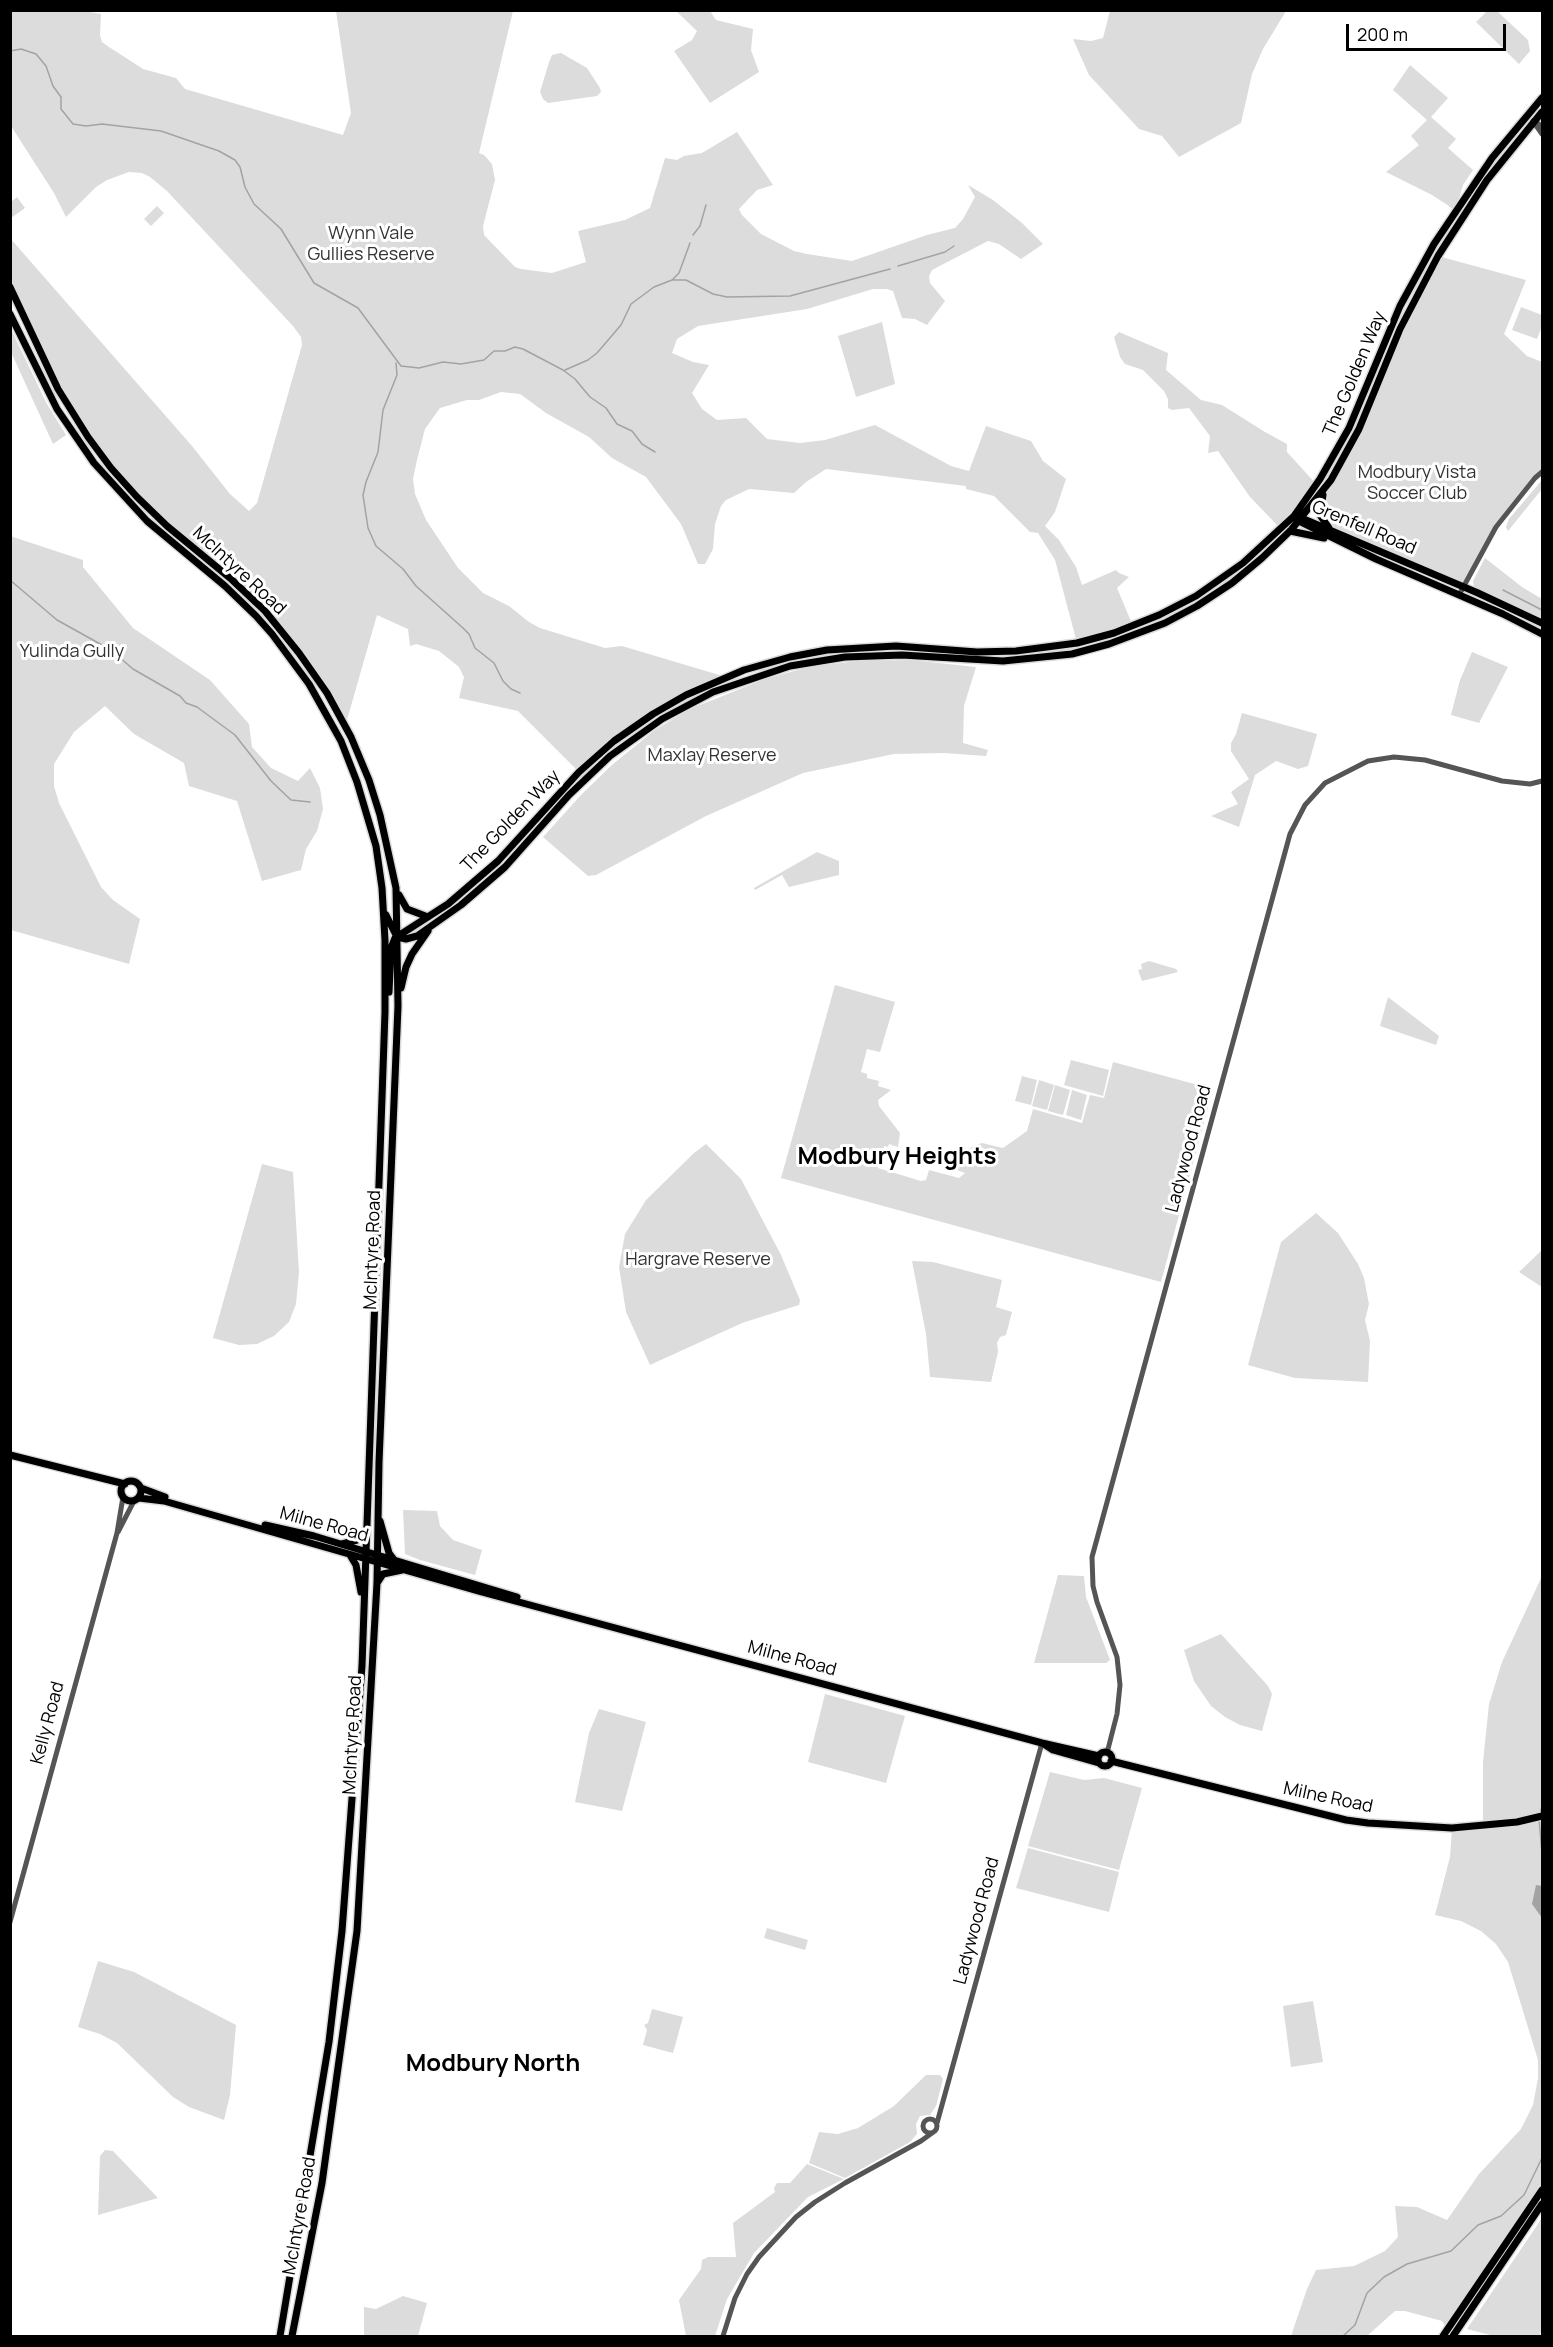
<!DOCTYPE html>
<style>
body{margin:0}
#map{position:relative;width:1553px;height:2347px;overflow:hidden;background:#fff;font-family:Manrope,sans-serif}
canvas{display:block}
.frame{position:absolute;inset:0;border:12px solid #000;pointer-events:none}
.scale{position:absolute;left:1346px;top:24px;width:160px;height:27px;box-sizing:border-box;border:3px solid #000;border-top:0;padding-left:8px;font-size:18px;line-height:21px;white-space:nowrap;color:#000;-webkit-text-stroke:4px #fff;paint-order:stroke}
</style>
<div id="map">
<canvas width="1553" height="2347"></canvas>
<div class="frame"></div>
<div class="scale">200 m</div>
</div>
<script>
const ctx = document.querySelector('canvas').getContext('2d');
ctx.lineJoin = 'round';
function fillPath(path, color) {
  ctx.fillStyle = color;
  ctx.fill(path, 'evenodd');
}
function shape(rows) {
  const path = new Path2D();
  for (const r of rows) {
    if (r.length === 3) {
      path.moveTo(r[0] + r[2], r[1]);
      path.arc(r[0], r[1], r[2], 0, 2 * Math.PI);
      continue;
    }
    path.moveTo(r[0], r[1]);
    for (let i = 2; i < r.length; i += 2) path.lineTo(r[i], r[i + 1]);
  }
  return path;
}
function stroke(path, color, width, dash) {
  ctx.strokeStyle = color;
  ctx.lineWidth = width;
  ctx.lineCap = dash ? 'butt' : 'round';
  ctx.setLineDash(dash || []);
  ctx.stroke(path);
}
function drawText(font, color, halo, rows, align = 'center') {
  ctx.font = font + ' Manrope,sans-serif';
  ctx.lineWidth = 6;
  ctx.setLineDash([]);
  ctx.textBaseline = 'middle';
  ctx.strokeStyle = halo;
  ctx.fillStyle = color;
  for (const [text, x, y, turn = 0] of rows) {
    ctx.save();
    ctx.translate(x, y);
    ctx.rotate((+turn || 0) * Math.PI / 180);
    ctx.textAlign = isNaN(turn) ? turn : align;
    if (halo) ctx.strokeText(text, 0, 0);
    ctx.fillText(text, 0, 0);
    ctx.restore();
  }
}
fillPath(shape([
 [79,10,101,14,100,35,102,42,109,47,143,69,176,78,185,89,343,135,351,113,336,11,513,11,479,153,484,155,492,164,495,180,483,226,484,235,515,267,521,269,552,273,586,262,578,231,625,220,650,208,665,158,677,160,684,156,702,153,737,132,773,185,757,190,739,209,742,215,761,234,794,251,807,254,852,261,927,235,955,228,963,219,975,197,968,185,993,200,1022,223,1043,244,1021,259,999,244,988,241,932,270,929,276,930,283,945,301,927,325,915,319,902,318,893,291,887,289,873,289,807,309,698,326,677,339,672,353,693,362,709,365,692,393,702,409,717,420,746,418,767,439,800,443,825,440,875,425,951,466,969,471,986,426,1031,441,1043,461,1066,479,1055,512,1045,526,1059,540,1076,567,1082,585,1116,570,1119,573,1129,577,1117,588,1133,626,1077,643,1055,560,1038,533,1030,532,994,496,966,489,966,486,826,469,806,482,794,493,749,489,726,500,721,506,715,524,713,549,705,564,698,564,681,524,646,477,612,458,589,437,546,413,520,394,501,392,479,400,467,400,440,408,425,429,417,460,413,479,415,494,426,520,458,568,483,593,509,606,529,622,540,628,605,648,622,646,726,677,653,714,579,772,518,711,459,698,464,677,459,667,439,651,416,644,410,646,408,629,377,615,345,727,338,712,265,612,137,497,72,414,11,287,10,238,192,446,230,494,249,511,257,503,302,345,301,337,293,326,167,191,150,177,142,173,129,172,107,180,96,187,66,217,54,193,11,126,11,11],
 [676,11,710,11,716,20,753,29,751,50,759,72,710,103,674,51,692,40,697,31],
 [1110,11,1110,10,1286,11,1263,49,1252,74,1241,123,1179,157,1162,136,1139,129,1089,75,1073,39,1091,41,1103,38],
 [1487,11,1497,11,1528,40,1530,51,1519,64,1476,22],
 [561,53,587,68,600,88,601,92,597,96,548,103,543,99,540,92,549,62,552,55],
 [1410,65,1448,98,1431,117,1456,139,1448,148,1473,170,1463,185,1455,212,1449,206,1432,195,1386,172,1419,145,1411,136,1427,120,1393,90],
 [17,197,25,208,11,218,11,202],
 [157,206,164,213,151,226,144,219],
 [1438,256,1526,280,1504,334,1527,356,1542,362,1542,472,1496,527,1463,586,1331,530,1321,518,1326,488,1343,461,1400,329],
 [1521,307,1542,315,1542,326,1537,339,1512,330],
 [882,322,895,384,856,397,838,336],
 [10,327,47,404,66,435,53,444,11,352],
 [1119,332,1168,353,1166,370,1201,400,1222,405,1265,432,1287,444,1287,452,1316,484,1281,529,1250,497,1218,451,1208,453,1210,436,1189,408,1172,410,1168,408,1168,399,1164,391,1143,370,1125,364,1120,357,1114,337],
 [1542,480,1542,489,1508,531,1506,527,1509,519],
 [10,536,83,560,83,567,133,628,210,680,249,724,252,747,271,768,298,781,310,768,320,788,323,809,317,831,306,849,301,870,262,881,237,801,189,786,184,763,134,734,105,706,74,732,54,764,54,786,59,803,101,887,113,900,140,919,129,964,11,930],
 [1485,558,1522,587,1542,599,1542,620,1474,588,1473,581],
 [1472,652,1508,667,1479,723,1451,715,1460,680],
 [910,660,976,667,964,706,963,743,988,750,986,756,944,753,894,754,803,773,706,816,596,875,588,876,543,837,582,794,613,764,655,730,690,709,765,679,809,667,857,661],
 [1242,713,1317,734,1308,766,1298,769,1276,761,1255,775,1239,827,1211,816,1238,804,1231,792,1249,779,1231,751,1231,743,1236,734],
 [817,852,839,861,839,875,789,887,782,875,755,890,754,888],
 [1149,961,1176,969,1178,972,1142,981,1138,970,1142,969,1141,964],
 [835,985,895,1002,880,1052,867,1049,861,1072,867,1074,867,1078,879,1081,878,1086,891,1090,878,1100,879,1106,900,1133,898,1147,889,1144,888,1147,884,1146,878,1168,921,1181,926,1180,929,1170,959,1178,965,1173,957,1170,960,1158,966,1159,961,1156,963,1151,982,1143,1003,1148,1027,1131,1033,1109,1082,1123,1090,1095,1104,1098,1113,1062,1213,1089,1161,1282,781,1178],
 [1388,997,1439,1036,1436,1045,1380,1026],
 [1071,1060,1109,1070,1103,1096,1064,1085],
 [1022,1076,1037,1080,1031,1105,1015,1101],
 [1039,1080,1054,1085,1047,1110,1032,1106],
 [1055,1085,1070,1090,1063,1115,1048,1111],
 [1072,1090,1087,1095,1081,1120,1066,1115],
 [706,1144,741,1179,781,1255,800,1300,799,1305,742,1323,650,1365,626,1312,619,1267,625,1234,646,1200,694,1153],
 [262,1164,293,1172,299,1272,296,1304,289,1322,274,1336,257,1344,239,1345,213,1338],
 [1316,1213,1338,1233,1358,1264,1364,1278,1369,1304,1365,1320,1370,1341,1368,1382,1295,1378,1248,1365,1281,1242],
 [1542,1250,1542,1287,1519,1272],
 [912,1261,933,1262,1002,1280,996,1307,1012,1312,1006,1335,1000,1337,997,1343,998,1352,991,1382,930,1377,926,1334],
 [403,1510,437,1511,440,1526,453,1540,482,1550,475,1575,420,1560,405,1554],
 [1058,1575,1084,1576,1086,1597,1110,1660,1106,1663,1034,1663],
 [1542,1576,1542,2190,1448,2330,1442,2321,1405,2311,1395,2311,1367,2336,1291,2336,1307,2289,1316,2270,1354,2266,1385,2251,1398,2237,1395,2206,1417,2207,1447,2220,1479,2174,1521,2129,1533,2105,1538,2078,1538,2060,1508,1962,1496,1944,1481,1931,1461,1921,1435,1915,1450,1857,1452,1828,1483,1825,1483,1762,1489,1704,1502,1662],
 [1221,1634,1268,1686,1272,1694,1262,1731,1240,1725,1225,1717,1211,1706,1194,1681,1184,1650],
 [825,1694,905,1716,886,1783,808,1762],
 [599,1709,646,1722,622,1811,575,1802,589,1733],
 [1050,1772,1084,1780,1104,1778,1142,1788,1119,1870,1028,1846],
 [1028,1848,1119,1872,1109,1912,1016,1888],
 [767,1928,808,1940,805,1950,764,1938],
 [98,1961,134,1972,236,2025,230,2095,224,2120,189,2107,173,2097,117,2043,100,2034,78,2027],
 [1313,2001,1323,2062,1291,2067,1283,2006],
 [652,2009,683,2017,673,2053,643,2045,647,2030,644,2025,648,2023],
 [926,2075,940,2075,943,2079,936,2106,930,2115,920,2116,916,2124,917,2134,910,2142,845,2178,809,2163,819,2132,838,2134,858,2128,894,2106],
 [105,2150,113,2151,158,2198,98,2215,100,2156],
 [807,2164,844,2179,808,2197,754,2253,727,2299,715,2336,686,2336,679,2300,701,2269,702,2260,708,2257,736,2257,733,2223,775,2192,774,2188,777,2183,790,2183],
 [1542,2218,1542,2328,1540,2336,1494,2336,1467,2329],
 [403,2296,427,2303,418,2336,364,2336,364,2307,376,2309]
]), '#dcdcdc');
fillPath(shape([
 [1536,1885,1542,1886,1542,1918,1532,1904]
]), '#a3a3a3');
stroke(shape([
 [10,51,21,49,36,54,46,66,53,86,61,97,61,109,73,124,86,126,102,124,161,131,219,151,235,160,240,167,245,187,254,204,281,229,314,283,358,308,401,366,419,368,443,362,461,364,484,360,494,351,505,351,515,347,523,349,563,370,575,379,590,397,606,408,617,424,632,431,642,444,655,452],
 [693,235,700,226,706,205],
 [898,266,945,252,954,246],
 [673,279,679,273,690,243],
 [396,363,397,375,383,410,378,452,366,482,363,495,368,528,376,546,403,569,416,586,463,628,469,634,475,648,494,663,503,681,511,689,520,693],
 [565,370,588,360,597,353,621,325,631,304,654,287,672,280,686,280,713,294,727,297,790,296,890,269],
 [10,580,57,620,111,650,133,669,180,696,186,703,197,707,235,735,271,781,291,800,310,802],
 [1503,590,1542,610],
 [1540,1814,1542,1806],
 [1539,1819,1542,1853],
 [1343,2336,1355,2325,1367,2293,1384,2277,1407,2264,1451,2251,1478,2225,1501,2216,1524,2195,1542,2158]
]), '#a3a3a3', 1.5);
const major = shape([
 [10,287,58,389,88,437,111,468,137,497,167,526,230,578,265,611,299,653,327,693,351,737,369,780,380,815,396,888,398,1006,379,1462,377,1583,357,1931,322,2183,292,2336],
 [10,314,57,409,94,463,147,521,225,586,256,616,272,634,309,684,341,741,357,782,376,846,382,888,385,940,385,1012,362,1666,342,1931,329,2042,280,2336],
 [1323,495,1320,515,1329,528],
 [1299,517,1478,593,1542,623],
 [1297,520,1376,559,1503,614,1542,634],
 [1290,531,1324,538],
 [399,895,407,909,428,917],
 [386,915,397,937],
 [397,937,406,939,417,936,461,905,505,867,569,795,610,756,662,719,713,692,790,666,845,657,902,655,1003,661,1072,654,1109,644,1165,623,1197,606,1232,583,1262,558,1291,530,1331,480,1359,429,1400,329,1438,256,1487,180,1542,112],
 [401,988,406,967,412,954,428,931],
 [389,992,391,948,395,938,448,904,498,861,579,772,614,741,653,714,686,695,744,670,790,657,827,650,896,646,977,652,1016,651,1077,643,1114,633,1159,615,1196,596,1243,563,1294,516,1320,479,1349,428,1400,306,1434,244,1492,158,1542,98],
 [10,1455,125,1484],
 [131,1491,10],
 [141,1488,165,1497],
 [139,1498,164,1501,478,1591,1042,1743,1099,1756],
 [380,1521,389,1553,395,1561],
 [265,1525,314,1536,517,1597],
 [342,1544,357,1540,365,1531],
 [350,1555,356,1565,361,1592],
 [377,1583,383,1574,402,1570],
 [1044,1744,1053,1750,1099,1763],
 [1105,1759,7],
 [1111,1761,1346,1820,1368,1823,1452,1828,1517,1822,1542,1816],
 [1443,2336,1542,2190],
 [1453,2336,1542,2204]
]);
stroke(major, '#dbdbdb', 10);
stroke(shape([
 [1533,121,1542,126],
 [1535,124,1542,134],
 [1459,595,1496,527,1535,478,1542,472],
 [118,1532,134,1501],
 [1107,1753,1117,1714,1120,1685,1117,1657,1097,1602,1093,1586,1092,1557,1290,834,1305,805,1325,783,1368,761,1394,757,1425,760,1502,781,1530,784,1542,781],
 [10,1922,117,1533,123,1497],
 [930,2126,7],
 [937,2123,1042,1743],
 [723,2336,735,2298,747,2274,759,2257,796,2217,815,2202,845,2183,921,2141,932,2133]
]), '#555', 5);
stroke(major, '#000', 7);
drawText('18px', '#333', '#fff', [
 ["Wynn Vale",371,234],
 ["Gullies Reserve",371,255],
 ["Modbury Vista",1417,473],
 ["Soccer Club",1417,494],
 ["Yulinda Gully",72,652],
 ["Maxlay Reserve",712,756],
 ["Hargrave Reserve",698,1260]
]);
drawText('18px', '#000', '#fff', [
 ["The Golden Way",1355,374,-67],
 ["Grenfell Road",1364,528,23],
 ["McIntyre Road",239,571,43],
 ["The Golden Way",511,821,-46],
 ["Ladywood Road",1189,1149,-75],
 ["McIntyre Road",373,1250,-88],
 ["Milne Road",324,1525,15],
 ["Milne Road",792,1659,15],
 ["Kelly Road",48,1723,-75],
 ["McIntyre Road",353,1735,-87],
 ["Milne Road",1328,1798,12],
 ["Ladywood Road",977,1921,-75],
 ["McIntyre Road",300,2216,-80]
]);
drawText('bold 24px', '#000', '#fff', [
 ["Modbury Heights",897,1157],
 ["Modbury North",493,2064]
]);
</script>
